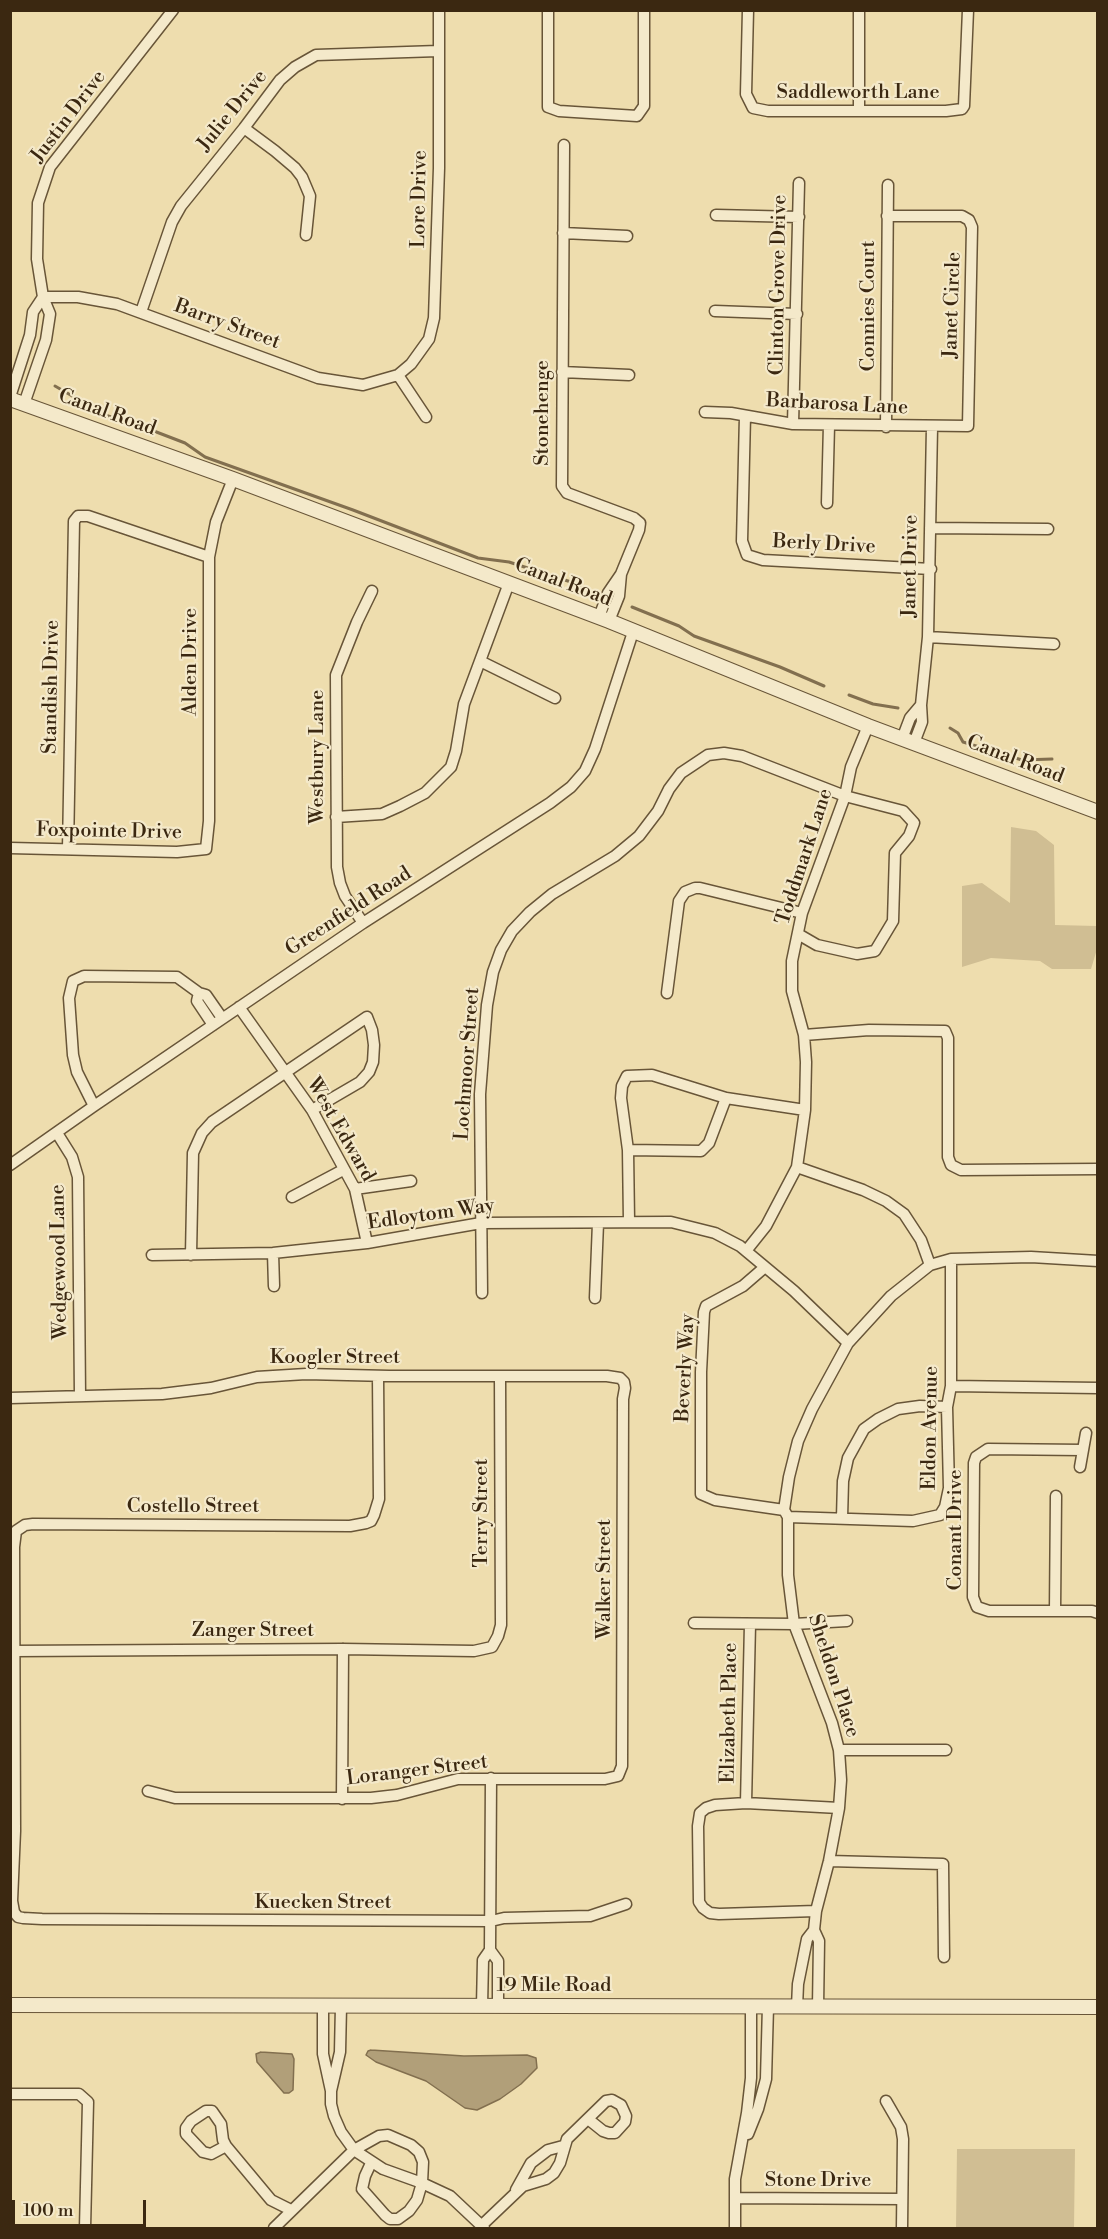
<!DOCTYPE html>
<style>
body{margin:0}
#map{position:relative;width:1108px;height:2239px;overflow:hidden;background:#eeddae;font-family:"Libre Bodoni",serif}
canvas{display:block}
.frame{position:absolute;inset:0;border:12px solid #3b2811;pointer-events:none}
.scale{position:absolute;left:12px;top:2200px;width:134px;height:27px;box-sizing:border-box;border:3px solid #3b2811;border-top:0;padding-left:8px;font-size:18px;line-height:21px;white-space:nowrap;color:#3b2811;-webkit-text-stroke:4px #f4e9ca;paint-order:stroke}
</style>
<div id="map">
<canvas width="1108" height="2239"></canvas>
<div class="frame"></div>
<div class="scale">100 m</div>
</div>
<script>
const ctx = document.querySelector('canvas').getContext('2d');
ctx.lineJoin = 'round';
function fillPath(path, color) {
  ctx.fillStyle = color;
  ctx.fill(path, 'evenodd');
}
function shape(rows) {
  const path = new Path2D();
  for (const r of rows) {
    path.moveTo(r[0], r[1]);
    for (let i = 2; i < r.length; i += 2) path.lineTo(r[i], r[i + 1]);
  }
  return path;
}
function stroke(path, color, width, dash) {
  ctx.strokeStyle = color;
  ctx.lineWidth = width;
  ctx.lineCap = dash ? 'butt' : 'round';
  ctx.setLineDash(dash || []);
  ctx.stroke(path);
}
function drawText(font, color, halo, rows, align = 'center') {
  ctx.font = font + ' "Libre Bodoni",serif';
  ctx.lineWidth = 4.5;
  ctx.setLineDash([]);
  ctx.textBaseline = 'middle';
  ctx.strokeStyle = halo;
  ctx.fillStyle = color;
  for (const [text, x, y, turn = 0] of rows) {
    ctx.save();
    ctx.translate(x, y);
    ctx.rotate((+turn || 0) * Math.PI / 180);
    ctx.textAlign = isNaN(turn) ? turn : align;
    if (halo) ctx.strokeText(text, 0, 0);
    ctx.fillText(text, 0, 0);
    ctx.restore();
  }
}
fillPath(shape([
 [1011,827,1036,831,1054,845,1055,925,1097,926,1097,949,1091,969,1052,969,1040,961,991,958,962,967,962,886,982,883,1010,903],
 [957,2149,1075,2149,1074,2228,956,2228]
]), '#d0be93');
const water = shape([
 [371,2050,464,2056,527,2055,536,2058,537,2068,521,2084,500,2099,477,2110,465,2108,426,2081,376,2062,366,2055,368,2051,371,2050],
 [261,2052,292,2054,294,2059,293,2090,289,2093,284,2093,257,2062,256,2054,261,2052]
]);
fillPath(water, '#b19f79');
stroke(water, '#826f4f', 1.5);
stroke(shape([
 [55,386,105,415,146,428,185,443,205,457,353,510,478,558,509,562,571,582,589,591],
 [632,607,679,626,694,636,780,667,824,686],
 [849,695,873,704,898,708],
 [950,728,958,733,963,742,1022,760,1052,759]
]), '#826f4f', 3);
const minor = shape([
 [173,10,50,167,38,203,37,259,43,297,78,297,117,304,318,378,363,385,398,375,411,364,429,339,434,318,439,168,439,10],
 [548,10,548,107,559,111,637,116,644,106,644,10],
 [748,10,746,94,753,108,768,111,946,111,962,109,964,106,968,10],
 [859,110,859,10],
 [244,128,275,151,295,168,302,177,310,196,306,235],
 [564,145,562,486,567,493,634,518,640,523,639,530,621,574],
 [716,215,799,217],
 [563,233,627,236],
 [715,311,797,314],
 [141,312,172,222,181,206,244,128,280,80,295,67,316,55,438,51],
 [562,372,629,375],
 [398,375,426,417],
 [10,397,30,335,33,312,43,297,50,314,46,340,24,404],
 [705,412,731,413,793,424,968,426,972,227,969,220,962,216,887,216],
 [745,416,742,541,747,555,763,560,931,569],
 [793,424,799,183],
 [886,427,888,185],
 [827,503,829,425],
 [930,528,1048,529],
 [599,617,608,593,621,574,619,596,609,621],
 [928,637,1054,644],
 [480,661,555,698],
 [921,705,928,637,932,427],
 [902,739,910,718,921,705,922,722,914,743],
 [336,817,382,814,400,806,425,793,451,767,456,751,464,704,509,583],
 [10,848,177,852,206,849,209,821,209,557,216,522,233,479],
 [68,849,74,521,78,516,88,516,209,557],
 [363,923,345,896,340,883,337,867,336,675,357,622,372,591],
 [667,993,679,901,685,892,695,888,700,888,802,913],
 [239,1007,312,1110,355,1189,367,1243],
 [213,1025,197,1001,199,993,206,995,222,1018],
 [804,1035,869,1030,945,1031,948,1038,948,1157,951,1165,961,1170,1098,1169],
 [94,1106,77,1072,73,1055,69,998,73,981,84,976,177,977,199,993],
 [57,1133,72,1157,78,1177,80,1396],
 [628,1150,701,1151,709,1143,726,1098],
 [10,1165,94,1106,363,923,550,803,571,787,585,771,595,749,633,632],
 [797,1167,863,1190,886,1201,904,1214,921,1240,930,1265],
 [355,1189,411,1181],
 [292,1197,343,1170],
 [629,1221,628,1150,621,1098,622,1086,627,1076,652,1075,726,1098,805,1110],
 [746,1251,766,1226,797,1167,805,1110,806,1062,804,1035,792,991,792,961,802,913,845,796,851,767,868,726],
 [273,1253,274,1286],
 [152,1255,273,1253,367,1243,481,1223,671,1222,715,1233,740,1246,794,1291,848,1343],
 [191,1255,193,1153,202,1133,212,1122,367,1017,372,1030,374,1045,373,1062,369,1072,360,1082,312,1110],
 [765,1267,743,1286,706,1306,704,1312,701,1372,701,1494,715,1500,784,1510],
 [482,1293,480,1094,487,1005,493,972,501,950,512,931,530,912,552,894,615,856,639,836,658,811,669,789,681,773,708,755,724,753,742,756,845,796,903,811,914,823,909,836,895,853,893,921,875,951,857,954,817,945,798,934],
 [595,1298,598,1223],
 [378,1376,379,1499,374,1515,371,1521,366,1523,350,1526,33,1524,25,1525,16,1531,14,1547,15,1831,12,1901,14,1912,18,1917,23,1918,42,1919,491,1921,504,1918,590,1916,626,1904],
 [951,1386,1098,1388],
 [10,1398,162,1394,211,1388,257,1377,306,1374,389,1376,607,1376,620,1378,624,1382,625,1388,623,1399,622,1766,618,1776,605,1779,458,1779,397,1795,371,1798,175,1798,148,1791],
 [1083,1450,988,1449,976,1457,974,1463,973,1597,977,1607,989,1611,1092,1611,1098,1613],
 [1080,1467,1086,1433],
 [788,1517,913,1521,940,1515,945,1507,949,1488,947,1407,951,1386,951,1259],
 [842,1518,843,1481,848,1458,864,1429,878,1419,898,1409,920,1406,947,1407],
 [1055,1611,1056,1496],
 [694,1623,794,1624,847,1621],
 [14,1651,343,1649,474,1651,492,1647,498,1636,501,1625,500,1376],
 [839,1750,946,1750],
 [342,1799,343,1649],
 [746,1803,750,1624],
 [829,1861,943,1864,944,1957],
 [816,1911,719,1914,710,1913,703,1908,699,1902,698,1826,700,1813,706,1808,715,1805,746,1803,839,1808],
 [814,1930,816,1911,829,1861,839,1808,841,1780,839,1750,832,1723,794,1624,788,1575,788,1517,784,1510,789,1477,798,1441,812,1409,848,1343,891,1296,930,1265,951,1259,1031,1257,1098,1261],
 [490,1950,491,1778],
 [323,2006,323,2054,331,2091,340,2052,341,2006],
 [482,2006,483,1960,490,1950,498,1961,498,2006],
 [797,2007,798,1984,807,1939,814,1930,819,1941,818,2007],
 [331,2091,331,2104,334,2116,341,2132,354,2150,383,2169,422,2183,450,2196,484,2228],
 [10,2094,79,2094,88,2102,85,2228],
 [886,2101,901,2127,903,2139,902,2228],
 [748,2134,758,2109,766,2079,768,2006],
 [226,2146,211,2154,203,2152,186,2134,186,2128,191,2121,206,2111,212,2111,221,2124,223,2140,226,2146,271,2200,291,2210],
 [516,2190,531,2163,548,2150,563,2146],
 [735,2198,902,2199],
 [481,2226,523,2186,546,2179,554,2173,560,2163,567,2139,606,2101,612,2100,621,2105,626,2116,625,2122,615,2133,609,2133,603,2131,588,2119],
 [274,2228,354,2150,379,2136,388,2135,411,2145,419,2152,423,2162,422,2183,417,2200,409,2211,398,2219,390,2219,385,2215,362,2189,365,2176,371,2163],
 [735,2228,735,2179,747,2113,751,2078,751,2006]
]);
const tertiary = shape([
 [10,399,233,479,609,621,868,726,1098,812],
 [10,2005,1098,2007]
]);
stroke(minor, '#685538', 13);
stroke(tertiary, '#685538', 16);
stroke(minor, '#f4e9ca', 10);
stroke(tertiary, '#f4e9ca', 14);
drawText('20px', '#3b2811', '#f4e9ca', [
 ["Saddleworth Lane",858,93],
 ["Julie Drive",233,111,-51],
 ["Justin Drive",69,117,-53],
 ["Lore Drive",420,199,-89],
 ["Clinton Grove Drive",779,285,-89],
 ["Janet Circle",953,305,-88],
 ["Connies Court",869,306,-90],
 ["Barry Street",227,325,20],
 ["Barbarosa Lane",837,405,3],
 ["Canal Road",107,413,20],
 ["Stonehenge",543,413,-90],
 ["Berly Drive",824,545,3],
 ["Janet Drive",911,566,-89],
 ["Canal Road",563,583,21],
 ["Alden Drive",191,662,-90],
 ["Standish Drive",52,687,-89],
 ["Westbury Lane",318,757,-90],
 ["Canal Road",1015,760,21],
 ["Foxpointe Drive",109,832,1],
 ["Toddmark Lane",805,857,-72],
 ["Greenfield Road",349,912,-33],
 ["Lochmoor Street",468,1064,-86],
 ["West Edward",340,1130,60],
 ["Edloytom Way",431,1215,-8],
 ["Wedgewood Lane",60,1262,-91],
 ["Koogler Street",335,1358],
 ["Beverly Way",686,1368,-87],
 ["Eldon Avenue",931,1428,-89],
 ["Costello Street",193,1507],
 ["Terry Street",482,1513,-90],
 ["Conant Drive",956,1530,-90],
 ["Walker Street",605,1579,-90],
 ["Zanger Street",253,1631],
 ["Sheldon Place",833,1676,72],
 ["Elizabeth Place",730,1713,-89],
 ["Loranger Street",417,1771,-7],
 ["Kuecken Street",323,1903],
 ["19 Mile Road",554,1986],
 ["Stone Drive",818,2181]
]);
</script>
